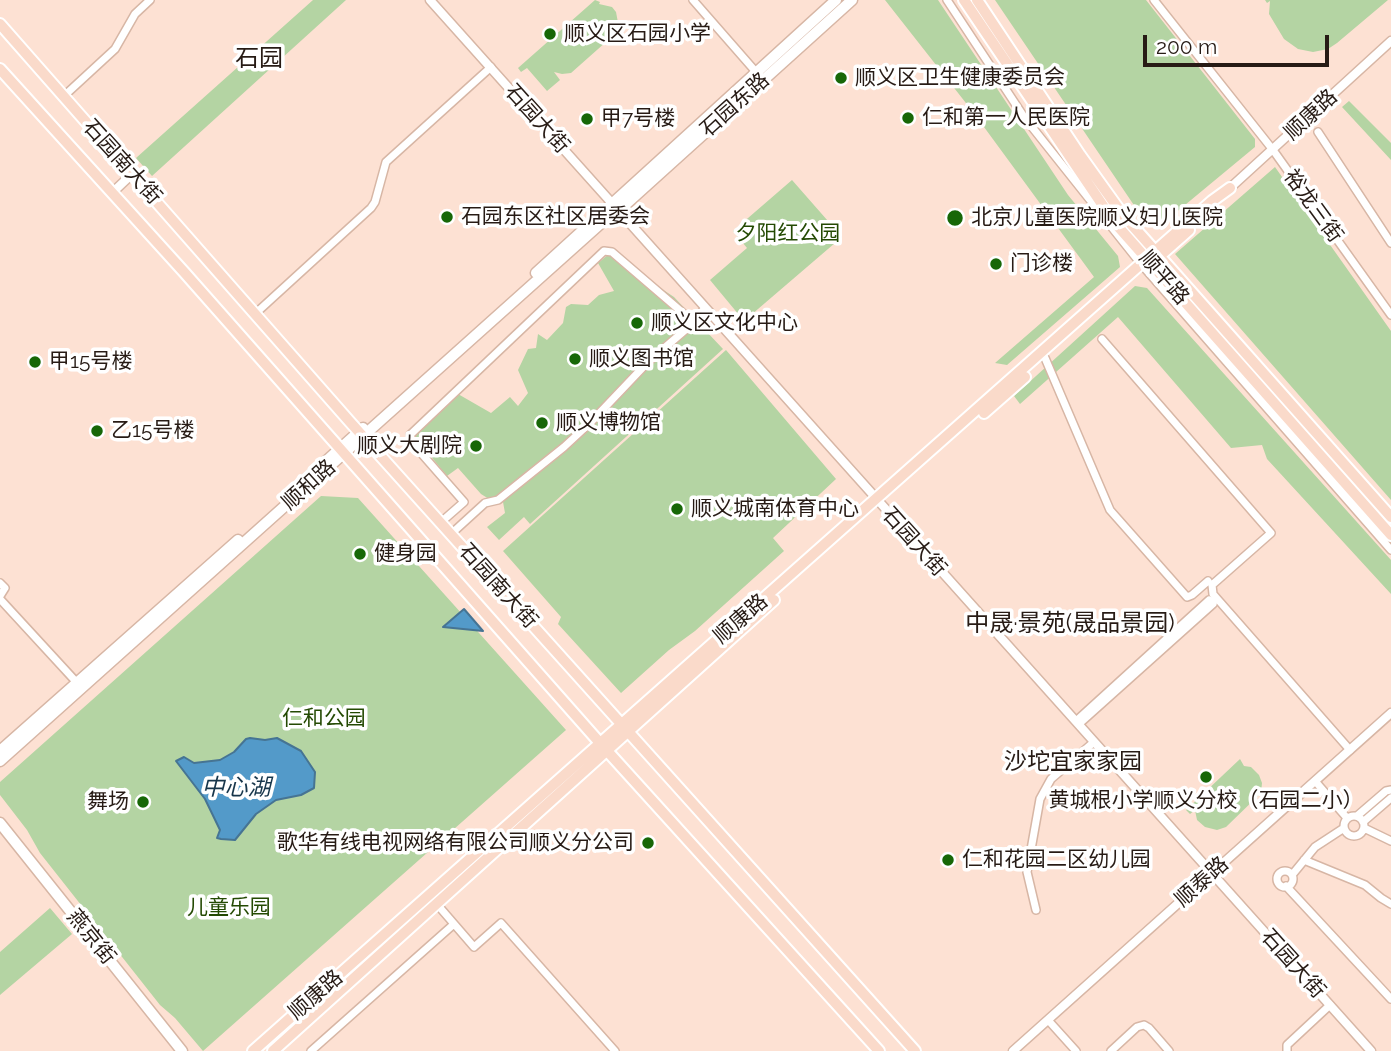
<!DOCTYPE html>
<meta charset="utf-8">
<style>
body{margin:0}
#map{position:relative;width:1391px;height:1051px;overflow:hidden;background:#fde1d3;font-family:Raleway,sans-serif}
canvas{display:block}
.scale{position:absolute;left:1143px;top:35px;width:186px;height:32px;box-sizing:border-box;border:4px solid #271b15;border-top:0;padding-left:9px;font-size:21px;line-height:24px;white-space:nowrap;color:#271b15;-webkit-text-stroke:5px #fff;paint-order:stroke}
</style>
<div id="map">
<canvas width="1391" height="1051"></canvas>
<div class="scale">200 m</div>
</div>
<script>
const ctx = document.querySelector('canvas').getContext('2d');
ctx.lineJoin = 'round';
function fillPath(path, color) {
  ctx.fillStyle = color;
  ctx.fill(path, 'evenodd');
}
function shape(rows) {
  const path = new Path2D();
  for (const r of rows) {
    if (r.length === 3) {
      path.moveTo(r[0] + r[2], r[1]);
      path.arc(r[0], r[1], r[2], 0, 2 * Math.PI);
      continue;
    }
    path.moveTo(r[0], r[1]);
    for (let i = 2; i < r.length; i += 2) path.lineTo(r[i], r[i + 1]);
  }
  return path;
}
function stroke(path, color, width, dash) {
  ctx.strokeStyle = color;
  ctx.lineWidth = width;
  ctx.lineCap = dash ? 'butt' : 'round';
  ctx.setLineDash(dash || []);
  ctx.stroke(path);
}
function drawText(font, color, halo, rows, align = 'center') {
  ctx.font = font + ' Raleway,"Noto Sans SC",sans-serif';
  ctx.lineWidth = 7;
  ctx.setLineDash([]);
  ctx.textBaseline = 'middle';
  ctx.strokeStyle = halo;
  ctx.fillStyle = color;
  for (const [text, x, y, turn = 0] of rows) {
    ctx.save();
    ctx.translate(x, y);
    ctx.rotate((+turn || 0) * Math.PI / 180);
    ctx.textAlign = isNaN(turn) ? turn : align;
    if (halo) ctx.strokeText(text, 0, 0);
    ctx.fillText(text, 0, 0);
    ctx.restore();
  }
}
fillPath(shape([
 [313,0,346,0,152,176,136,158],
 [595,0,600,2,599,4,612,7,616,12,619,28,615,34,571,73,562,74,554,72,560,80,547,91,527,68,521,72,518,68],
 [885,0,938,0,1068,195,1118,256,1120,267,1007,365,995,363,1094,277,973,112],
 [995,0,1146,0,1255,139,1255,147,1156,229,1144,220],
 [1265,0,1388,0,1337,43,1328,49,1313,52,1298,49,1284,39,1269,14,1270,1,1267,3],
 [1349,101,1391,143,1391,160,1342,107],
 [1275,167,1391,331,1391,500,1175,254],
 [792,180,842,237,744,321,710,280,747,248,733,231],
 [609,254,674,297,723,349,530,524,524,517,499,540,487,527,505,513,503,502,496,498,489,499,481,494,458,468,447,476,415,437,416,433,458,394,491,413,510,397,518,406,528,393,518,370,528,349,536,348,538,334,547,340,563,323,566,307,571,304,588,305,599,295,614,291,598,263],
 [1135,286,1147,288,1391,560,1391,594,1267,459,1262,445,1231,448,1118,317,1020,404,1014,396],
 [726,350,836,479,773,538,784,551,695,631,669,650,621,693,558,624,561,617,503,551],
 [321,496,358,498,566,730,203,1051,175,1018,160,1005,40,853,27,830,0,795,0,782],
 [1240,759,1244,766,1251,767,1259,775,1262,783,1261,793,1226,827,1217,830,1205,827,1197,820,1195,810,1190,814,1186,810],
 [50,908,72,934,0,995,0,952]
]), '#b4d4a3');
const water = shape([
 [464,609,483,631,443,627,464,609],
 [250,738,265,740,277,738,301,751,315,772,314,788,301,795,276,800,256,814,235,840,221,839,217,838,220,830,205,799,176,761,184,757,194,763,220,760,234,752,246,739,250,738]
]);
fillPath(water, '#539ac9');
stroke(water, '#467493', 2);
const minor = shape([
 [693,0,756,72],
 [947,0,1024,117,1141,264,1391,550],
 [1154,0,1273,150,1391,315],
 [64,96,115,49,135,14,150,0],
 [1318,132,1391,243],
 [256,313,371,208,375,202,386,162,491,67],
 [1102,339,1271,533,1212,585,1213,594,1350,750],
 [1045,358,1110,510,1187,597,1192,595,1208,581],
 [440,523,464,502,414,445,410,435,604,251,612,252,683,313,692,325],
 [451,534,485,503,498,500,564,447,591,422,648,362,691,325,705,308],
 [0,583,5,588,0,596],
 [0,599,80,686],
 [1076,721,1209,600,1213,604,1079,724],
 [1315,781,1347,818],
 [1354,826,10],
 [1357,816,1386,791,1391,790],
 [1363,822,1391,798],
 [1364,828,1391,841],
 [1304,860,1365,885,1381,898,1391,904],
 [1285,879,8],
 [1292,875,1315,847,1344,828],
 [1286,886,1391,999],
 [429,895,474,947,501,923,615,1051],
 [1036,910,1027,872,1040,799,1051,779,1094,742],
 [1048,1020,1076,1051],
 [311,1051,454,924],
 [1111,1051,1137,1027,1144,1025,1149,1028,1169,1051],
 [1287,1051,1287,1045,1330,1005]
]);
const tertiary = shape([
 [430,0,1371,1051],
 [1230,188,1391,41],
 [112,193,132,174],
 [1013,1051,1391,713]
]);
const secondary = shape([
 [536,273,836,0],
 [304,481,363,428],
 [0,751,238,540],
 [0,761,609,216,626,204,852,0],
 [0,823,182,1051]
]);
const primary = shape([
 [964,0,1114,222,1391,535],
 [977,0,1080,155,1123,215,1391,517],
 [0,24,350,422,915,1051],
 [0,69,184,272,600,743,879,1051],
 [1154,261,1189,230],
 [984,413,1025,377],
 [253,1051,1161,246,1212,201,1230,188],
 [273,1051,774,600]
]);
stroke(minor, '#d7b6a5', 10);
stroke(tertiary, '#d7b6a5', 11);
stroke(secondary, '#d7b6a5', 13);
stroke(primary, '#fff', 14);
stroke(minor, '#fff', 7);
stroke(tertiary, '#fff', 8);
stroke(secondary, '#fff', 10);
stroke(primary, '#fadaca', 10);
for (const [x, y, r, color] of [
 [550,34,7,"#176707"],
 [841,78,7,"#176707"],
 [908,118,7,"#176707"],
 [587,119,7,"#176707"],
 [447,217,7,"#176707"],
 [955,218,9,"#176707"],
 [996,264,7,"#176707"],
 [637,323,7,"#176707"],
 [575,359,7,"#176707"],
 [35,362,7,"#176707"],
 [542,423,7,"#176707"],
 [97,431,7,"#176707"],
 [476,446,7,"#176707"],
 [677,509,7,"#176707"],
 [360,554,7,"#176707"],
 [1206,777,7,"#176707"],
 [143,802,7,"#176707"],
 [648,843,7,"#176707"],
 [948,860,7,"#176707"]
]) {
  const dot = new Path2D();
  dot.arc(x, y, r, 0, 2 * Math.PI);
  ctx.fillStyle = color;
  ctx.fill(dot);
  stroke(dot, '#fff', 2.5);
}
drawText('21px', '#271b15', '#fff', [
 ["顺义区石园小学",564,34],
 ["顺义区卫生健康委员会",855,78],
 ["仁和第一人民医院",922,118],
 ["甲7号楼",601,119],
 ["石园东区社区居委会",461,217],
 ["北京儿童医院顺义妇儿医院",971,218],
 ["门诊楼",1010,264],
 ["顺义区文化中心",651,323],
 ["顺义图书馆",589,359],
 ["甲15号楼",49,362],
 ["顺义博物馆",556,423],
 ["乙15号楼",111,431],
 ["顺义大剧院",462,446,"right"],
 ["顺义城南体育中心",691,509],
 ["健身园",374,554],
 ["黄城根小学顺义分校（石园二小）",1206,801,"center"],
 ["舞场",129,802,"right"],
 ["歌华有线电视网络有限公司顺义分公司",634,843,"right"],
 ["仁和花园二区幼儿园",962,860]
], 'left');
drawText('21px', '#271b15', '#fff', [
 ["石园东路",735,105,-42],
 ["顺康路",1311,115,-43],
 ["石园大街",537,119,48],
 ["石园南大街",122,162,48],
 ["裕龙三街",1313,206,54],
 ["顺平路",1164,278,49],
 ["顺和路",309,485,-42],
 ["石园大街",914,542,48],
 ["石园南大街",498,586,48],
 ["顺康路",741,619,-41],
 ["顺泰路",1202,882,-42],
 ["燕京街",91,937,51],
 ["石园大街",1293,964,48],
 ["顺康路",316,995,-41]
]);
drawText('21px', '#244a03', '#fff', [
 ["夕阳红公园",788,234],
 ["仁和公园",324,719],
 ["儿童乐园",229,908]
]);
drawText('23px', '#271b15', '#fff', [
 ["沙坨宜家家园",1073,762]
]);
drawText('italic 23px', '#17364b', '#fff', [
 ["中心湖",236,788]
]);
drawText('24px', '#271b15', '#fff', [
 ["石园",259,59],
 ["中晟·景苑(晟品景园)",1070,624]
]);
</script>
